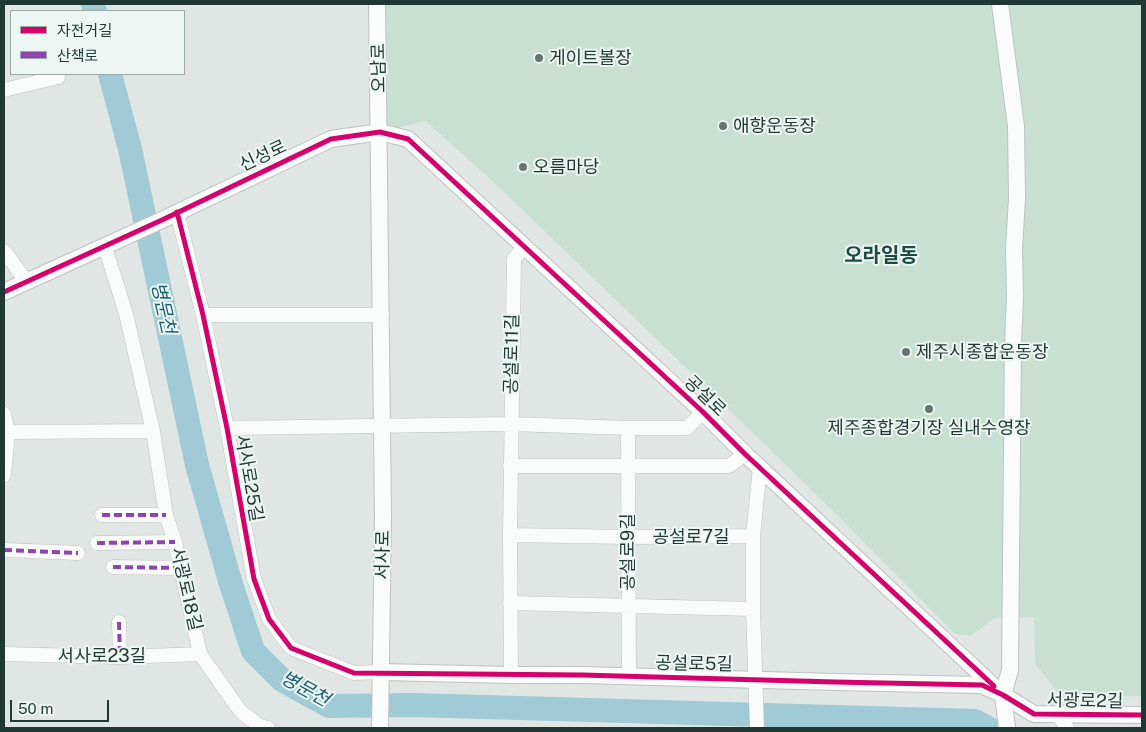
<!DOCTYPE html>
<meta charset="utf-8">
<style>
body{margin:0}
#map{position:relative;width:1146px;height:732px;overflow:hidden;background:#e0e6e4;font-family:"Public Sans","Noto Sans KR",sans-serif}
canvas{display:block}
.frame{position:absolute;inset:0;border:5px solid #1f3833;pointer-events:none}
.legend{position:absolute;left:10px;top:10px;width:175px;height:65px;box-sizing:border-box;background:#edf6f2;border:1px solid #9baaa6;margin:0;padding:6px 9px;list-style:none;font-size:15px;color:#1f3833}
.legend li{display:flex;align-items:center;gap:10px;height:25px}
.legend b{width:25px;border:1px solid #9baaa6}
.scale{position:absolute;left:10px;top:700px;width:99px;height:22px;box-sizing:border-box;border:2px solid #1f3833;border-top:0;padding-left:6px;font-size:15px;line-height:18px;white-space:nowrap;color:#1f3833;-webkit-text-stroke:4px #edf6f2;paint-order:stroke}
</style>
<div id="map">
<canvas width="1146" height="732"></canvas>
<div class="frame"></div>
<ul class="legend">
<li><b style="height:6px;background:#d6006c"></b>자전거길</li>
<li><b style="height:6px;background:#8e44ad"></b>산책로</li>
</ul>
<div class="scale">50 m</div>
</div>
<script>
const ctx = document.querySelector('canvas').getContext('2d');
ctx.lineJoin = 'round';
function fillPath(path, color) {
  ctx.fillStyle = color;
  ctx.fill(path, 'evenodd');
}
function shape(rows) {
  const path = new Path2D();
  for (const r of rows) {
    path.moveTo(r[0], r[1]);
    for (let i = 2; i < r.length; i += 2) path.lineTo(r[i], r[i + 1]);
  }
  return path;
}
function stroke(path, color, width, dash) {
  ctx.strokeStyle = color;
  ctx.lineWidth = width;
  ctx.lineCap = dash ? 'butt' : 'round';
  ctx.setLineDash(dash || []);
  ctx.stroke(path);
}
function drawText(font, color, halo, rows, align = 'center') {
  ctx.font = font + ' "Public Sans","Noto Sans KR",sans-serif';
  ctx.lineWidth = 4;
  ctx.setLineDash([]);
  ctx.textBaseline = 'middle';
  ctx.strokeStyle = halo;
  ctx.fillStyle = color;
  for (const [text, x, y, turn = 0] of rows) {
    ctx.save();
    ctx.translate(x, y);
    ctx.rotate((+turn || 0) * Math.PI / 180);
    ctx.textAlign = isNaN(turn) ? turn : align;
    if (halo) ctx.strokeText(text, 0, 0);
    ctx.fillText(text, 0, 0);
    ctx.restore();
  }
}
fillPath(shape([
 [377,4,1142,4,1142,696,1062,697,1035,664,1034,617,995,618,970,636,955,634,831,509,711,392,503,191,426,121,380,132]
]), '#c8e0d1');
stroke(shape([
 [93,4,95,11],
 [110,74,130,149,197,465,230,581,253,651,282,680,329,706,413,705,975,721,988,728]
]), '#a0cad5', 24);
const minor = shape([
 [4,90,58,77],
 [177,212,203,315,227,428,254,579,269,619,291,648,354,673,381,672],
 [105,247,126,314,153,431,166,515,175,542,200,654,241,712,260,726,268,728],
 [4,251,27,282],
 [203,315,382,315],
 [4,414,8,432,4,475],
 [227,428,511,424,628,428,687,428,703,412],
 [628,428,629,676],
 [8,432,153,431],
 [510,466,729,466,745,454],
 [102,515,166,515],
 [510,535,628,537,753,536],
 [97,543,175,542],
 [4,550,78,553],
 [113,567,181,568],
 [510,603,753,609],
 [119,622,120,657],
 [4,654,120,657,200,654],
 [511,675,510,535,514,259,524,246],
 [1058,715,1067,728],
 [757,728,753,609,753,536,760,467]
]);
const tertiary = shape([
 [377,4,383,517,380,728],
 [1000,4,1016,126,1017,198,1014,249,1015,296,1013,344,1010,670,1003,695],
 [4,292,162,220,331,139,380,132,408,139,703,412,745,454,1003,695,1007,728],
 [381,672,511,675,582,675,835,682,982,685,1003,695,1034,714,1142,715]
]);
stroke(minor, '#bdc3c1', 15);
stroke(tertiary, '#bdc3c1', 18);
stroke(minor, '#fafbfb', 14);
stroke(tertiary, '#fafbfb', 16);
stroke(shape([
 [102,515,166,515],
 [97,543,175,542],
 [4,550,78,553],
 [113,567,181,568],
 [119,622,120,657]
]), '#8e44ad', 4, [8, 4]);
stroke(shape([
 [177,212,203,315,227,428,254,579,269,619,291,648,354,673,582,675,835,682,982,685,1003,695,1034,714,1142,715],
 [4,292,162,220,331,139,380,132,408,139,703,412,745,454,994,686]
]), '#d6006c', 5);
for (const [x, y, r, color] of [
 [539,58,5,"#637571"],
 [723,126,5,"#637571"],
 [523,167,5,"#637571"],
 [906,352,5,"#637571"],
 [929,409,5,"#637571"]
]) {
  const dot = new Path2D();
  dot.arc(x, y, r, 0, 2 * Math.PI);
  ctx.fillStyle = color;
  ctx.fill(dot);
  stroke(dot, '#edf6f2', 2);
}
drawText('18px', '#1f3833', '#edf6f2', [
 ["게이트볼장",549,58],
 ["애향운동장",733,126],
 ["오름마당",533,167],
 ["제주시종합운동장",916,352],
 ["제주종합경기장 실내수영장",929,428,"center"]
], 'left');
drawText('18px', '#1f3833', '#edf6f2', [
 ["오남로",379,68,-91],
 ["신성로",263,156,-25],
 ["공설로11길",512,354,-89],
 ["공설로",705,396,44],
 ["서사로25길",249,478,80],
 ["공설로7길",691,537],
 ["공설로9길",628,552,-90],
 ["서사로",383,555,-89],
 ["서광로18길",186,589,77],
 ["서사로23길",102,656],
 ["공설로5길",694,664,1],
 ["서광로2길",1085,701,1]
]);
drawText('italic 19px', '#1a5e73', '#edf6f2', [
 ["병문천",163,308,77],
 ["병문천",305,689,29]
]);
drawText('bold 20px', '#1c4a42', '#edf6f2', [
 ["오라일동",881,256]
]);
</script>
